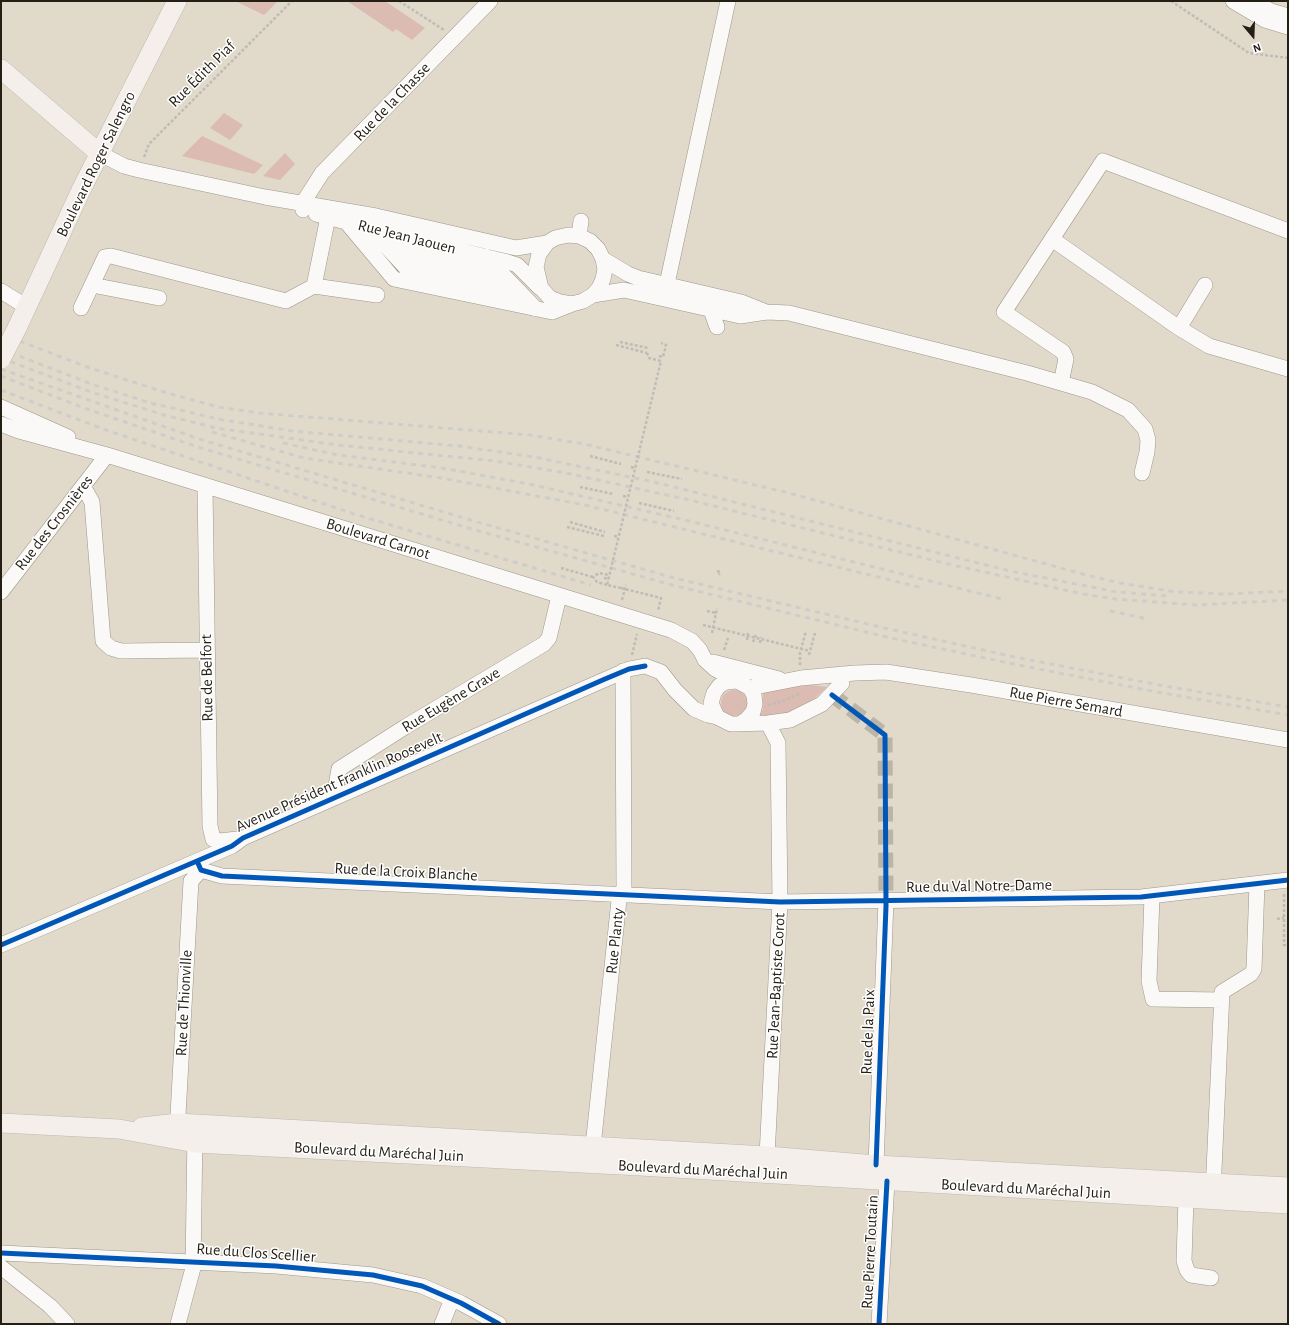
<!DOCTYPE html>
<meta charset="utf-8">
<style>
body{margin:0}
#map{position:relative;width:1289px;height:1325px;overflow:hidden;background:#e1dacb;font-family:"Alegreya Sans",sans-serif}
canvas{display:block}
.frame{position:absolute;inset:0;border:2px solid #241f15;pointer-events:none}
.north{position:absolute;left:1233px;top:16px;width:40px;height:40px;-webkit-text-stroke:3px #fff;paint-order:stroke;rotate:161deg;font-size:11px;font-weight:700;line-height:16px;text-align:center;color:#241f15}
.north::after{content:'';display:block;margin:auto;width:14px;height:18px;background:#241f15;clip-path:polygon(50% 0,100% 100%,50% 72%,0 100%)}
</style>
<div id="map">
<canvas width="1289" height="1325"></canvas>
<div class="frame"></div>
<div class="north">N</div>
</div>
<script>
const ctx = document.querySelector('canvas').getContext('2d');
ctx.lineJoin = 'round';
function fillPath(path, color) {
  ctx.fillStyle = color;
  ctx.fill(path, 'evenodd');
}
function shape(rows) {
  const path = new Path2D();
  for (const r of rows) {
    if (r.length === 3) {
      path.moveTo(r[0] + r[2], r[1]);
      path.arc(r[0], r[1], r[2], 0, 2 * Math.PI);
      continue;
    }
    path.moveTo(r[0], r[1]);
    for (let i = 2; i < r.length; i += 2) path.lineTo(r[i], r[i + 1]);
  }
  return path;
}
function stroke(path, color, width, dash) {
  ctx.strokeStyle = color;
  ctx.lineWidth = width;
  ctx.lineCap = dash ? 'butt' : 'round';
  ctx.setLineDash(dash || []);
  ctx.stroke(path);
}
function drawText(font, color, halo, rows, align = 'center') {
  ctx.font = font + ' "Alegreya Sans",sans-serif';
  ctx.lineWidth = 3;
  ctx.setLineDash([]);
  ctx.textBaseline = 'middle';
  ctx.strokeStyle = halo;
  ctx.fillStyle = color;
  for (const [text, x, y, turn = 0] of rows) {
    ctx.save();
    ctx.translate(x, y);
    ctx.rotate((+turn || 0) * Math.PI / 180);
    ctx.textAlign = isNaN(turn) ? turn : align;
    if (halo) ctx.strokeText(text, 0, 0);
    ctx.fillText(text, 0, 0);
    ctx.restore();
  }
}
fillPath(shape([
 [235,1,278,1,264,15],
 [347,1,385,1,425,28,412,40,396,29,393,32],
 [224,113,243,125,230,140,210,128],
 [202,136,263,165,254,174,182,156],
 [285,153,295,164,280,180,263,176],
 [811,685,827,687,815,698,793,711,780,716,759,718,763,709,763,693,793,687],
 [734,703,13]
]), '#dbbbb2');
stroke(shape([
 [832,695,885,735,886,900]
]), '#bbb5a7', 15, [15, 8]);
const minor = shape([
 [1233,1,1265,20,1288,27],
 [1253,1,1271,11,1288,16],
 [99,153,124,166,139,170,265,197,376,216,516,248,547,243],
 [303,210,306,198,322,173,490,1],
 [316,214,395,235,508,262,517,265,540,288],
 [328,217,314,286,377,295],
 [347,223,394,279,552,312,572,304,583,301,593,295,599,288,603,279,605,269,603,259,598,249,590,241,579,236,568,235,555,238,547,243,539,254,536,267,541,288,550,298,560,302,572,304],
 [369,228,420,283],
 [395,235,443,288],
 [579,236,581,221],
 [1052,239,1179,328,1205,285],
 [419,241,432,256,469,294],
 [444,247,453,259,491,299],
 [464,251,475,266,517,304],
 [485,256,536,309],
 [603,259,628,274,638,278,741,302,766,312],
 [92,285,159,298],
 [1,291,27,307],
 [593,295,624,290,740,316,767,312,789,313,1027,373,1092,392,1128,410,1145,429,1148,440,1147,452,1142,473],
 [664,298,728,1],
 [81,308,105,257,111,256,286,301,314,286],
 [711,310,717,327],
 [1179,328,1209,346,1288,369],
 [1061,383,1066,359,1063,352,1004,312,1103,161,1288,231],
 [1,407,68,437],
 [1,424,19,431,107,455,671,630,692,641,700,650,705,660,715,669,750,688,754,695,755,704,753,712,747,719,741,723],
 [83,486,92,502,103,641,111,648,121,651,207,650],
 [205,487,210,826,213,839,220,841,237,839],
 [1,592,107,455],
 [713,662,779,679],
 [736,681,726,682,719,686,714,693,711,703,717,717,731,724,768,723,790,720,822,704,842,683,842,674],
 [750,688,801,678,855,673,886,672,971,685,1288,740],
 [334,797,339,769,405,727,544,644,549,638,559,596],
 [197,861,201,870,222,876,780,902,1141,897,1288,880],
 [1152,896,1149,981,1153,999,1222,1000],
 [1,945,232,846,243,838,629,669,645,666,661,672,675,690,694,709,708,715,717,717],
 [177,1133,191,881,201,870],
 [592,1156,619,900,624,888,623,671],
 [767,1156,780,902,778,743,768,723],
 [1213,1193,1222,992,1251,974,1254,969,1257,884],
 [1186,1198,1184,1261,1187,1270,1191,1275,1211,1278],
 [1,1253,276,1266,373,1275,422,1286,461,1303,499,1324],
 [1,1267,50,1306,67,1324],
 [178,1324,193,1268,195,1133],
 [442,1324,452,1299],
 [879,1324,887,1181,876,1165,886,900]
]);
const major = shape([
 [1,69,99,153],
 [17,328,82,188,177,1],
 [1,1123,119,1129,195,1143,640,1166,1288,1204],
 [142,1127,178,1123,767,1156,876,1165,1288,1187]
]);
stroke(minor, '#9c978b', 16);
stroke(major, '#bcb8b1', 20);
stroke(shape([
 [399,1,444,30],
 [1171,1,1249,53,1288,58],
 [144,157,149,144,292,1],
 [620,342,648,348],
 [616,345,647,353],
 [659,356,663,357,666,345,661,343],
 [590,456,621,464],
 [631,467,635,468],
 [647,472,682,479],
 [580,487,613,494],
 [623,496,628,497],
 [639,503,674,511],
 [570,522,605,532],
 [567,527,604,536],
 [614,536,619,537],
 [561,568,593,577],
 [717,571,720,572,719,575],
 [604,578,609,579],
 [607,585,597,582,593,577,599,573,609,575],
 [621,588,661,598,658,611],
 [622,600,626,585],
 [707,611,716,613],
 [703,625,810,651],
 [712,633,717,608],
 [747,640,748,633],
 [753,642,756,635],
 [760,643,761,637],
 [724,650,728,638],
 [632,655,637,634],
 [809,655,815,633],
 [800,665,800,653,806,631],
 [768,705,785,700,799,694],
 [1284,894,1284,945,1288,945],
 [1277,919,1284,918]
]), '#bfbcb7', 2.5, [3, 2]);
stroke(minor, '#faf9f7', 15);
stroke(major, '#f4efea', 19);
stroke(shape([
 [1,334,87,367,164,392,218,407,259,413,530,435,584,444,789,493,1086,575,1120,583,1176,592,1226,594,1288,591],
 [1,349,94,385,157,405],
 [1,358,91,392,164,415,216,428,338,445,495,461,566,473,694,501,948,564,1083,594,1115,599,1197,605,1288,600],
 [1,369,199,439,474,521,674,578,893,630,1015,657,1159,685,1288,707],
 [1,376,87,409,198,447,472,529,672,585,891,638,1018,665,1157,692,1288,715],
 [1,390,103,429,354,514,591,585],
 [151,403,218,419,292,431,459,446,534,457,654,482,1010,571,1117,592,1168,596],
 [212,432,304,458,441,478,585,505,923,588],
 [283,443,338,455,442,468,529,484,689,521,1006,600],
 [1110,611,1148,619]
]), '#cfcdc9', 3, [5, 5]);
const majorBridge = shape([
 [1,359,17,328]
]);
stroke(majorBridge, '#bcb8b1', 20, []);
stroke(shape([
 [621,588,607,585,661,361,649,358,647,353]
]), '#bfbcb7', 2.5, [3, 2]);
stroke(majorBridge, '#f4efea', 19);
stroke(shape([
 [832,695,885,735,886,906,876,1165],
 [197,861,201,870,222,876,780,902,1141,897,1288,880],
 [1,945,232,846,243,838,605,679,629,669,645,666],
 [1,1253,276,1266,373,1275,422,1286,461,1303,499,1324],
 [879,1324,887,1181]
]), '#0057b8', 5);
drawText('16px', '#241f15', '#fff', [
 ["Rue Édith Piaf",202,74,-45],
 ["Rue de la Chasse",392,102,-46],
 ["Boulevard Roger Salengro",96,164,-64],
 ["Rue Jean Jaouen",407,237,14],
 ["Rue des Crosnières",54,523,-52],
 ["Boulevard Carnot",378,539,17],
 ["Rue de Belfort",207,678,-91],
 ["Rue Eugène Grave",451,700,-31],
 ["Rue Pierre Semard",1066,702,10],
 ["Avenue Président Franklin Roosevelt",339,782,-24],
 ["Rue de la Croix Blanche",406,872,3],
 ["Rue du Val Notre-Dame",979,886,-1],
 ["Rue Planty",615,941,-84],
 ["Rue Jean-Baptiste Corot",776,986,-87],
 ["Rue de Thionville",184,1003,-87],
 ["Rue de la Paix",868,1032,-88],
 ["Boulevard du Maréchal Juin",379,1152,3],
 ["Boulevard du Maréchal Juin",703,1170,3],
 ["Boulevard du Maréchal Juin",1026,1189,3],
 ["Rue Pierre Toutain",870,1252,-87],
 ["Rue du Clos Scellier",256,1253,4]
]);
</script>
